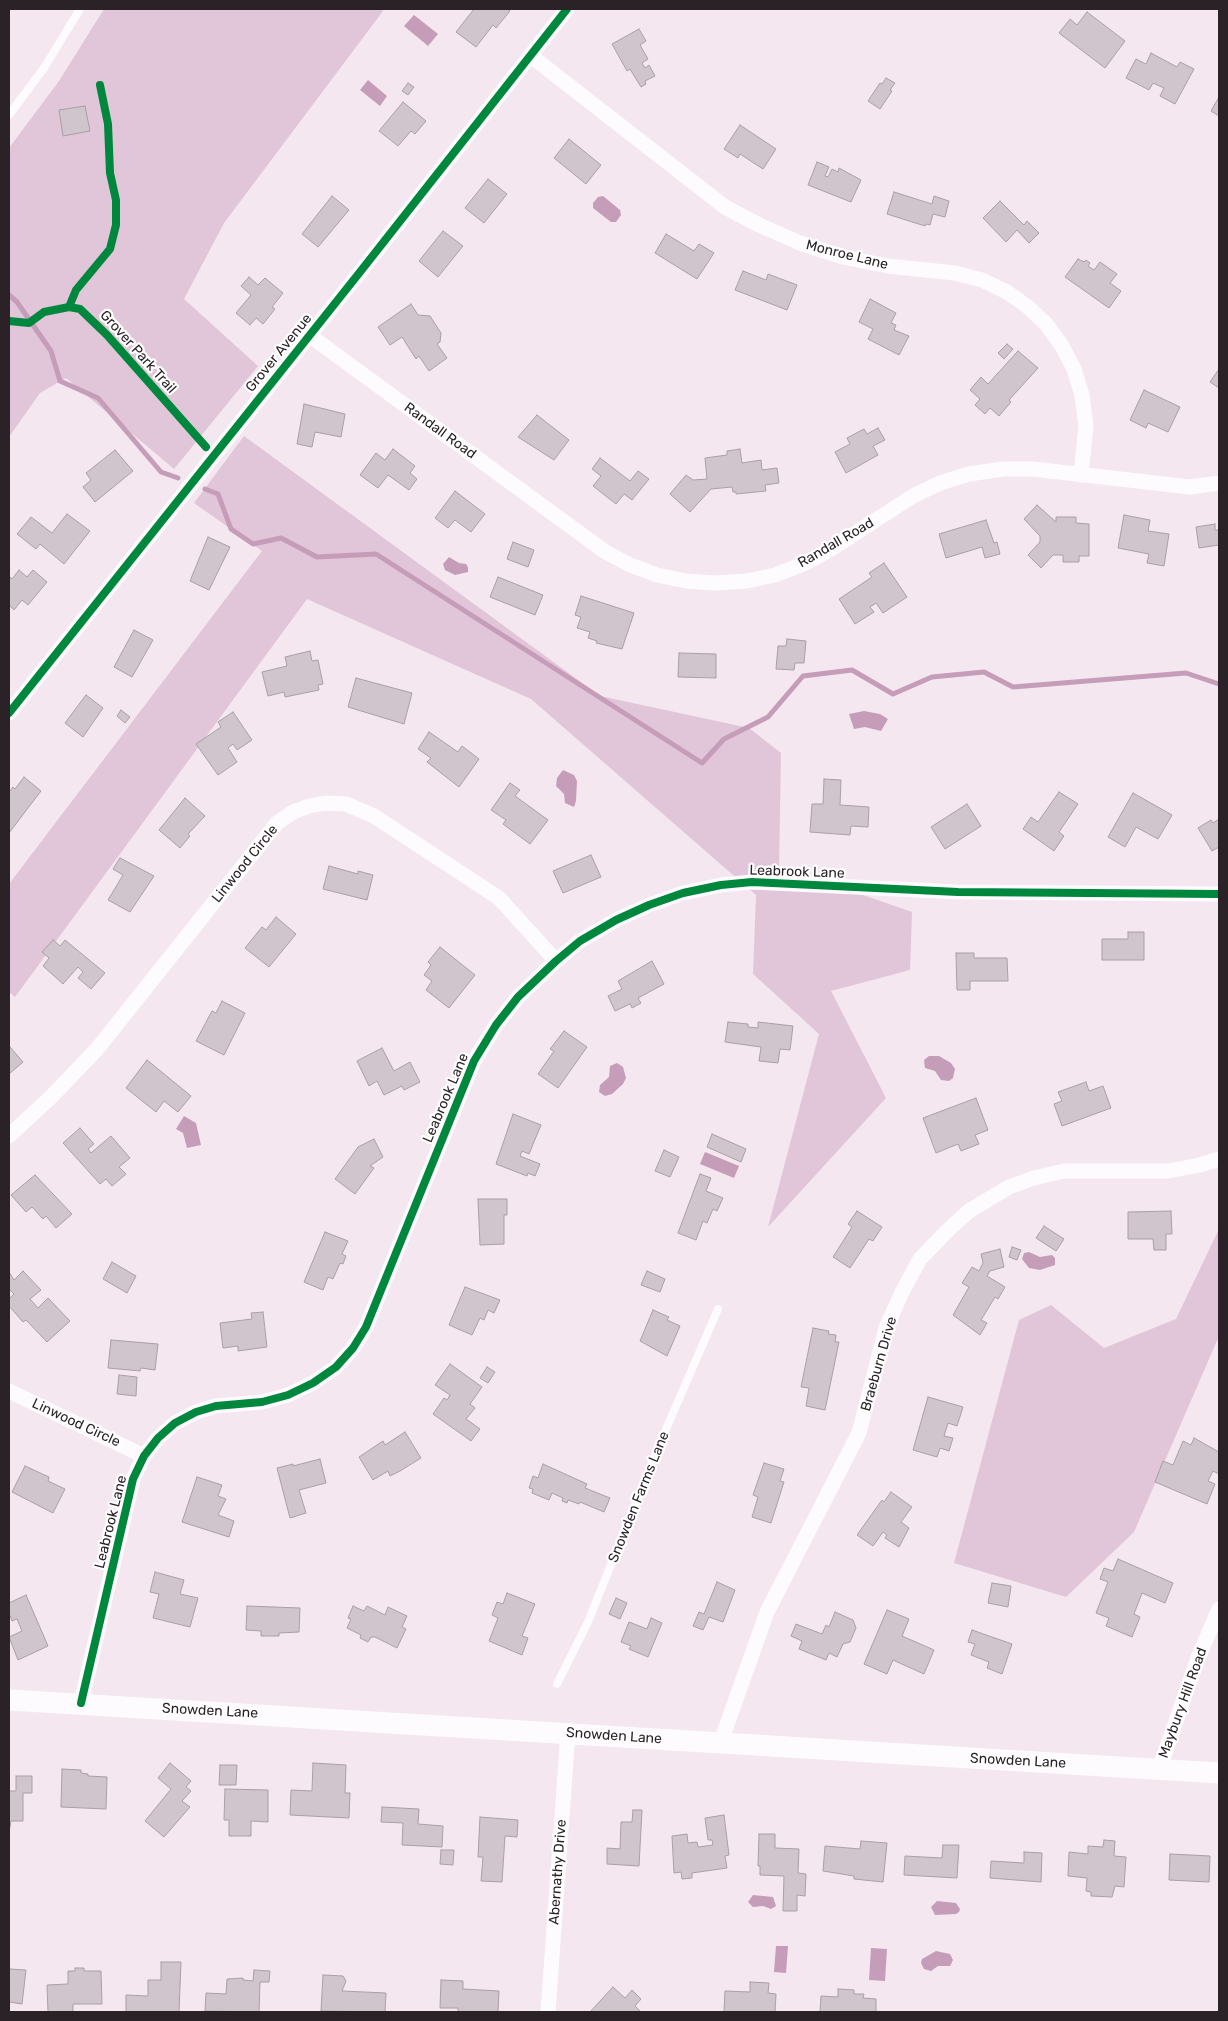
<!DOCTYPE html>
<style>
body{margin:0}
#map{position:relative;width:1228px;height:2021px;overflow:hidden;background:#f4e7f0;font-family:Rubik,sans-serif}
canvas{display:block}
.frame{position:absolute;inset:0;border:10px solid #2b2228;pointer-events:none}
</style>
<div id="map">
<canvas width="1228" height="2021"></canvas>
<div class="frame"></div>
</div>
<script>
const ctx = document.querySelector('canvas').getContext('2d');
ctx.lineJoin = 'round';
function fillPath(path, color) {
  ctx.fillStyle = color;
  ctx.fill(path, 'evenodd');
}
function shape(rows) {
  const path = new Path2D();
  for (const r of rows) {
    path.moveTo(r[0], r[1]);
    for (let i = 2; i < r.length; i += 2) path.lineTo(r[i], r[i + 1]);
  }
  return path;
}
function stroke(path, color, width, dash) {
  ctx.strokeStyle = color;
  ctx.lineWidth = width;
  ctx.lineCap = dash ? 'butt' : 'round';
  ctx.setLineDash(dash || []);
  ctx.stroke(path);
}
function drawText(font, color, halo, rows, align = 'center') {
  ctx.font = font + ' Rubik,sans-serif';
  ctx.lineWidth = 4.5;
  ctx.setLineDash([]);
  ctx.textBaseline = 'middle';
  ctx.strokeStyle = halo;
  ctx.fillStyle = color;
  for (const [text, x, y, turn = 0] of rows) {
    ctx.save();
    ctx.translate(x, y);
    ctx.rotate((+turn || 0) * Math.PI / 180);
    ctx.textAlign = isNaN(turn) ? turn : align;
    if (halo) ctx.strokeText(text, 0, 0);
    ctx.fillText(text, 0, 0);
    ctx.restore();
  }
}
fillPath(shape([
 [104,9,380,9,383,11,224,223,184,299,258,366,174,469,66,378,40,393,9,437,9,148,59,81],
 [244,436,600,696,749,728,781,753,779,866,912,912,910,970,831,991,886,1098,768,1227,819,1034,753,974,756,895,531,699,307,599,15,997,9,992,9,884,262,551,194,503],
 [1219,1229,1219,1336,1134,1532,1066,1597,954,1563,1019,1320,1051,1305,1104,1348,1176,1319]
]), '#e1c5d8');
fillPath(shape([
 [414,15,438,34,428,46,404,26],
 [368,80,387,96,380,106,360,90],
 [603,196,620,210,621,215,616,222,611,222,593,208,593,203,598,197],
 [449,557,459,563,466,564,468,567,468,572,455,575,445,570,443,564],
 [864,711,880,714,888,719,881,731,865,727,854,729,849,714],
 [563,770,574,775,577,781,576,801,574,807,565,803,564,794,556,786,557,778],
 [929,1056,939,1056,951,1063,955,1069,953,1078,949,1081,941,1080,935,1071,925,1068,924,1060],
 [617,1063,623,1067,626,1078,623,1084,612,1094,605,1096,599,1092,600,1085,609,1077,610,1066],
 [184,1116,196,1123,201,1145,187,1148,183,1133,176,1129],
 [705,1152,739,1166,734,1178,700,1164],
 [1029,1252,1040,1257,1052,1255,1055,1258,1055,1265,1040,1270,1029,1268,1022,1259,1024,1253],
 [753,1895,773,1897,776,1906,771,1909,763,1906,753,1907,748,1902],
 [937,1901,956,1903,960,1909,959,1912,956,1914,935,1915,931,1907],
 [776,1946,788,1946,786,1973,774,1972],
 [871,1948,887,1949,885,1981,869,1980],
 [936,1951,950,1954,953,1960,950,1966,938,1966,931,1971,924,1969,921,1963,922,1959]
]), '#c69db9');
stroke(shape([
 [9,295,17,302,51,351,60,381,98,398,161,472,178,478],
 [205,489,218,494,231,529,253,544,281,538,317,557,376,554,702,763,724,739,768,717,803,676,852,670,893,694,932,677,984,672,1013,687,1186,673,1219,684]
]), '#c69db9', 5);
const building = shape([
 [474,9,507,9,510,11,496,28,493,25,476,47,456,32,474,9],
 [1087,12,1125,41,1105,68,1059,33,1070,19,1077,25,1087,12],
 [639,29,646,41,640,45,648,59,642,63,645,68,649,65,655,76,645,81,646,84,641,87,630,69,627,71,612,44,639,29],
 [1151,53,1177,67,1180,62,1194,69,1175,104,1160,96,1164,88,1153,83,1149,90,1126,78,1136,59,1146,64,1151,53],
 [886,78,895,83,890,90,892,91,880,109,868,101,880,83,882,84,886,78],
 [408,83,414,87,408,95,402,91,408,83],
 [1219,97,1219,116,1211,111,1219,97],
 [403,102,426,121,415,134,411,131,398,146,379,131,403,102],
 [85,106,90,131,63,136,59,110,85,106],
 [740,125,776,149,763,169,740,154,738,158,724,149,740,125],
 [569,139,601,165,586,184,554,158,569,139],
 [817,162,829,167,825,176,828,177,832,169,838,172,839,168,861,180,851,202,808,185,817,162],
 [488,179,507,194,484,223,465,208,488,179],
 [894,192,932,204,934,196,949,201,945,217,933,214,930,225,926,224,925,226,887,214,894,192],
 [332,196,349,210,318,247,302,234,332,196],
 [1000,201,1024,225,1027,221,1039,233,1029,243,1017,230,1006,242,983,218,1000,201],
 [443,231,463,246,438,277,419,261,443,231],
 [666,234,694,251,699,244,714,253,697,279,655,253,666,234],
 [1078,259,1084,262,1086,260,1090,263,1088,266,1094,270,1100,262,1117,274,1110,283,1121,291,1109,308,1065,277,1078,259],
 [743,271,766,280,768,274,797,285,787,310,735,290,743,271],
 [249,277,258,285,265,278,283,293,272,307,275,309,263,324,256,318,250,325,236,313,251,295,241,286,249,277],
 [870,299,896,313,891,323,896,325,894,330,909,336,899,355,868,339,873,329,859,322,870,299],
 [411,304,418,315,430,316,441,333,440,342,437,344,447,358,429,371,419,356,416,359,402,337,390,345,378,327,411,304],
 [1007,344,1013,349,1004,359,998,353,1007,344],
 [1018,351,1038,368,1009,400,1011,402,999,416,990,408,985,414,975,405,980,399,970,390,981,377,988,384,1018,351],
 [1219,369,1219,388,1210,382,1219,369],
 [1144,390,1180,407,1168,432,1148,423,1146,428,1130,420,1144,390],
 [304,404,345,414,341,437,315,432,312,447,297,444,304,404],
 [537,415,569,440,554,460,518,437,537,415],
 [878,428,885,440,873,446,878,455,846,473,835,452,850,444,847,438,864,429,867,434,878,428],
 [393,449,415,466,410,473,417,479,409,490,388,475,378,488,360,475,376,453,385,460,393,449],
 [740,449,742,463,761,460,762,470,777,468,779,483,765,485,766,491,736,494,736,492,733,492,732,487,711,489,690,512,670,494,686,475,693,480,707,479,705,458,727,455,727,451,740,449],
 [115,450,133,471,95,502,83,487,91,480,86,473,115,450],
 [600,458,630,481,638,471,649,479,632,500,624,494,616,504,593,486,601,476,592,469,600,458],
 [455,491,485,514,471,532,455,520,448,528,435,518,455,491],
 [1037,505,1056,522,1056,517,1076,517,1076,523,1089,524,1089,556,1079,556,1079,562,1063,562,1063,555,1053,555,1041,568,1028,555,1040,542,1040,536,1024,519,1037,505],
 [67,514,90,531,64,564,40,544,36,549,17,534,31,517,52,533,67,514],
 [1124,515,1150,520,1148,531,1169,534,1164,566,1147,563,1149,554,1118,548,1124,515],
 [986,520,994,543,997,542,1000,554,985,558,982,547,946,558,939,534,986,520],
 [1215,524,1215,530,1219,530,1219,545,1199,548,1196,527,1215,524],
 [208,537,230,547,209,590,190,581,208,537],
 [513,542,534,550,528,567,507,559,513,542],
 [884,563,907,597,883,613,876,603,870,607,874,612,855,624,839,599,872,577,869,573,884,563],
 [19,570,27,577,33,570,47,582,28,605,22,600,14,610,9,605,9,576,12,579,19,570],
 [498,577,543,595,535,615,490,597,498,577],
 [581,596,634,613,622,649,596,643,597,641,588,638,590,632,577,628,581,617,575,615,581,596],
 [134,630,153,640,132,677,114,667,134,630],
 [787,639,806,641,804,663,795,663,794,670,776,669,778,646,786,646,787,639],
 [310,651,312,661,318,660,323,684,318,685,319,690,285,697,284,692,268,696,262,672,287,666,285,657,310,651],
 [679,653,716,654,716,678,678,677,679,653],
 [356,678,412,693,404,724,348,707,356,678],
 [86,695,103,708,83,737,65,723,86,695],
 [121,710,130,717,125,723,117,716,121,710],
 [233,712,252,740,237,750,233,744,228,748,237,762,218,775,196,744,221,727,218,722,233,712],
 [429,732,458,752,462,746,479,759,459,787,427,762,431,758,418,749,429,732],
 [24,777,41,791,9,833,9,792,13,787,15,789,24,777],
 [824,779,841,780,840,805,869,807,868,827,851,826,850,835,810,832,812,804,823,804,824,779],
 [510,783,520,790,515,796,548,820,530,844,503,824,506,820,491,810,510,783],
 [1059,792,1078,804,1059,832,1064,836,1054,851,1023,829,1031,817,1038,822,1059,792],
 [1133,793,1172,815,1158,839,1136,827,1125,847,1108,837,1133,793],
 [185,798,205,816,188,834,190,836,180,848,159,830,185,798],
 [967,804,981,826,945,849,931,827,967,804],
 [1219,819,1219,847,1212,851,1198,828,1211,820,1213,823,1219,819],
 [591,855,601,877,563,893,553,871,591,855],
 [120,858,154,876,130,912,108,900,123,875,113,869,120,858],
 [329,866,358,874,358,871,373,875,367,900,323,889,329,866],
 [276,917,296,934,269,967,245,948,262,927,266,930,276,917],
 [1128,932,1144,932,1144,960,1102,960,1102,939,1128,939,1128,932],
 [53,940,60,946,65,940,105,973,91,989,78,978,83,972,78,967,63,984,43,966,49,958,42,952,53,940],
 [440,947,475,975,449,1008,426,990,432,981,424,975,431,965,428,962,440,947],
 [956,953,974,953,974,958,1007,958,1008,981,970,981,970,990,957,990,956,953],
 [652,961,664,984,638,998,641,1003,632,1008,630,1004,615,1011,608,996,622,989,618,981,652,961],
 [222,1001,245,1013,224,1055,196,1041,212,1011,216,1013,222,1001],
 [728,1022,748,1024,748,1027,758,1028,758,1022,793,1026,790,1050,780,1049,778,1063,759,1061,761,1047,725,1042,728,1022],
 [564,1031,587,1047,558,1088,538,1074,554,1051,550,1049,564,1031],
 [10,1047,23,1062,9,1074,9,1049,10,1047],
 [382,1048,394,1071,410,1062,420,1082,404,1090,402,1086,384,1095,377,1081,369,1086,357,1061,382,1048],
 [147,1060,191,1096,178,1112,164,1101,156,1112,126,1088,147,1060],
 [1086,1082,1089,1091,1103,1086,1111,1108,1062,1126,1054,1104,1062,1101,1058,1092,1086,1082],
 [976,1098,988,1130,975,1135,979,1144,961,1151,958,1144,936,1153,923,1118,976,1098],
 [513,1114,541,1125,529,1154,522,1151,520,1156,540,1164,535,1176,528,1173,527,1176,496,1164,513,1114],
 [80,1128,94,1144,88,1149,91,1153,111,1136,130,1158,119,1167,126,1174,112,1186,106,1179,100,1184,63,1143,80,1128],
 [712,1134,746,1149,741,1162,707,1147,712,1134],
 [374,1139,383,1157,370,1166,374,1168,355,1194,335,1179,358,1147,374,1139],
 [664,1150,679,1157,670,1177,655,1171,664,1150],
 [700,1174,711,1178,706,1191,723,1198,717,1211,713,1209,707,1223,703,1221,696,1240,678,1233,700,1174],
 [35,1175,72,1214,56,1228,46,1216,43,1219,32,1207,26,1212,11,1195,35,1175],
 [478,1199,507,1199,507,1215,504,1215,504,1244,480,1245,478,1199],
 [857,1211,882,1227,873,1241,869,1239,850,1268,833,1257,852,1227,848,1224,857,1211],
 [1171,1211,1172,1234,1166,1234,1166,1250,1154,1250,1153,1239,1128,1239,1128,1212,1171,1211],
 [1044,1226,1064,1239,1056,1251,1036,1238,1044,1226],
 [325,1232,348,1241,342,1254,346,1256,343,1264,340,1263,333,1279,328,1277,323,1290,304,1282,325,1232],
 [1012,1247,1021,1250,1017,1260,1009,1257,1012,1247],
 [1000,1249,1004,1267,990,1271,987,1276,1005,1287,998,1299,995,1297,981,1320,987,1323,980,1335,953,1315,969,1287,962,1283,972,1267,979,1271,983,1263,981,1254,1000,1249],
 [112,1262,136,1276,127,1293,103,1279,112,1262],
 [23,1271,41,1290,30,1299,38,1308,48,1298,70,1321,47,1342,26,1320,23,1322,9,1306,9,1299,14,1294,9,1289,9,1272,14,1280,23,1271],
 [647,1271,665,1279,660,1292,641,1285,647,1271],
 [465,1287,500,1300,494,1313,488,1310,484,1320,480,1318,472,1335,449,1325,465,1287],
 [653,1310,669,1317,667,1320,680,1326,667,1356,640,1341,653,1310],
 [263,1312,267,1347,238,1351,238,1346,223,1348,220,1323,252,1319,251,1313,263,1312],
 [813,1328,829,1331,828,1334,836,1335,835,1342,839,1342,825,1410,806,1406,809,1388,801,1387,813,1328],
 [111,1340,158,1344,155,1370,141,1368,140,1371,108,1368,111,1340],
 [450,1364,482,1387,470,1404,475,1408,466,1419,480,1429,471,1441,433,1414,444,1398,447,1400,450,1395,435,1385,450,1364],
 [487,1367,495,1372,488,1383,480,1378,487,1367],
 [119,1375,137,1377,136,1396,117,1394,119,1375],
 [928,1397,963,1407,957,1426,948,1423,944,1436,953,1438,949,1451,940,1448,937,1457,913,1450,928,1397],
 [405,1432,421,1458,400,1471,390,1476,388,1471,373,1480,359,1457,383,1441,385,1445,405,1432],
 [1194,1438,1219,1452,1219,1474,1213,1471,1208,1481,1215,1484,1207,1504,1155,1482,1163,1461,1173,1465,1183,1441,1191,1445,1194,1438],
 [320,1459,326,1483,299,1490,306,1513,290,1518,277,1468,293,1464,293,1466,320,1459],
 [764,1463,784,1469,780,1481,784,1482,771,1523,752,1517,758,1497,753,1495,764,1463],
 [543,1464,587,1484,585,1488,610,1498,604,1512,580,1502,579,1504,568,1500,567,1503,562,1501,563,1498,552,1493,549,1500,532,1493,533,1489,529,1488,533,1476,538,1478,543,1464],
 [25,1466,49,1477,48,1481,65,1489,53,1513,12,1492,25,1466],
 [197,1477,222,1485,218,1496,226,1499,218,1515,234,1521,229,1537,182,1522,197,1477],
 [891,1492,912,1507,901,1522,909,1528,899,1547,885,1538,887,1535,883,1532,873,1546,857,1535,882,1500,884,1502,891,1492],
 [1118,1559,1173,1583,1165,1603,1142,1593,1134,1614,1140,1617,1132,1637,1106,1626,1109,1618,1096,1613,1108,1582,1100,1579,1104,1568,1113,1571,1118,1559],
 [155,1572,184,1580,180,1594,198,1598,190,1627,153,1618,159,1594,150,1592,155,1572],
 [717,1582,735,1590,723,1622,709,1617,703,1630,693,1626,699,1612,704,1614,717,1582],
 [992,1583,1011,1586,1008,1607,988,1603,992,1583],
 [507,1593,535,1604,522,1636,528,1638,522,1655,489,1641,498,1618,492,1615,497,1602,503,1604,507,1593],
 [26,1595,48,1646,18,1660,9,1637,22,1631,17,1619,12,1621,9,1613,9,1603,26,1595],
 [616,1598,627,1603,620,1619,609,1614,616,1598],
 [247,1606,300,1608,299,1632,279,1633,279,1636,261,1636,261,1631,246,1630,247,1606],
 [353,1606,364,1611,367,1606,385,1615,388,1607,407,1616,402,1627,406,1629,397,1648,375,1637,371,1637,368,1642,360,1638,361,1635,347,1628,351,1619,348,1618,353,1606],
 [887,1610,909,1619,902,1636,934,1650,924,1674,893,1660,887,1674,864,1664,887,1610],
 [835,1612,853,1620,856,1628,850,1642,843,1644,837,1657,829,1653,826,1660,799,1649,802,1641,791,1636,796,1624,822,1634,826,1625,829,1627,835,1612],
 [651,1618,662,1623,648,1657,629,1649,631,1646,621,1642,629,1622,647,1629,651,1618],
 [972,1630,1012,1644,1002,1674,987,1668,989,1662,971,1655,975,1644,968,1642,972,1630],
 [170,1763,191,1781,186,1787,191,1791,182,1801,190,1807,164,1837,145,1821,171,1789,158,1778,170,1763],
 [313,1763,346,1765,345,1793,350,1793,349,1818,290,1815,291,1790,312,1791,313,1763],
 [220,1765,237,1765,236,1785,219,1785,220,1765],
 [62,1769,81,1770,81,1773,88,1774,88,1776,107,1777,106,1809,61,1807,62,1769],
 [16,1776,32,1776,32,1793,23,1793,23,1821,11,1821,9,1832,9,1791,16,1791,16,1776],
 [225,1789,268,1790,268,1822,251,1821,251,1836,229,1836,229,1820,224,1820,225,1789],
 [382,1807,419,1809,418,1824,443,1826,442,1847,402,1845,403,1823,381,1822,382,1807],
 [633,1810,642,1810,639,1866,607,1864,607,1848,620,1849,621,1822,632,1822,633,1810],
 [724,1815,729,1855,725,1856,727,1868,692,1873,692,1878,682,1879,681,1872,674,1873,672,1836,687,1834,688,1843,697,1842,698,1847,713,1845,712,1840,708,1840,705,1818,724,1815],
 [480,1817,518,1820,517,1837,505,1836,502,1882,481,1881,483,1857,478,1857,480,1817],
 [759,1834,775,1834,775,1848,799,1849,798,1873,806,1874,805,1896,797,1895,797,1911,783,1911,784,1876,760,1875,760,1866,758,1866,759,1834],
 [1104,1840,1115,1841,1114,1856,1126,1857,1124,1887,1115,1886,1112,1897,1091,1896,1091,1892,1086,1891,1087,1878,1068,1876,1069,1852,1088,1854,1088,1846,1103,1847,1104,1840],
 [861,1841,887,1843,883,1882,854,1879,854,1876,823,1871,825,1846,860,1849,861,1841],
 [943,1845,959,1845,957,1878,904,1875,905,1856,942,1858,943,1845],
 [441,1850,454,1850,453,1865,440,1864,441,1850],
 [1024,1852,1042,1853,1041,1882,990,1878,991,1861,1024,1863,1024,1852],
 [1170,1854,1210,1856,1209,1882,1169,1880,1170,1854],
 [161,1962,181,1962,179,2012,126,2012,126,1995,148,1996,148,1980,161,1980,161,1962],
 [9,1966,10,1969,26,1970,22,2004,9,2002,9,1966],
 [75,1968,84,1968,84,1971,101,1971,102,2004,73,2004,73,2012,48,2012,47,1985,68,1984,68,1971,75,1971,75,1968],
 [254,1970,270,1971,269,1982,260,1982,259,2012,205,2011,206,1993,226,1994,227,1979,243,1978,243,1980,253,1981,254,1970],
 [323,1975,343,1976,346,1981,342,1991,386,1993,385,2012,321,2011,323,1975],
 [441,1980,463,1981,463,1989,499,1991,498,2012,458,2012,458,2008,440,2008,441,1980],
 [750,1982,769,1983,768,1993,776,1994,775,2012,724,2012,725,1991,750,1992,750,1982],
 [613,1987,625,1998,632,1990,641,1999,635,2006,641,2012,593,2012,591,2011,613,1987],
 [838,1989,854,1990,854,1994,864,1994,863,1998,876,1999,876,2012,820,2012,821,1996,838,1997,838,1989]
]);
fillPath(building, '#d0c5cc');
stroke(building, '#a99fa6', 1);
stroke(shape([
 [9,115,44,68,80,9],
 [557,1684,588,1622,657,1450,718,1309]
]), '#fdfbfd', 8);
stroke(shape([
 [531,56,725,207,759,225,800,243,843,257,888,266,955,273,982,280,1007,292,1028,307,1046,324,1062,346,1074,369,1082,395,1086,426,1081,475],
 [309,335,604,551,630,565,657,575,686,581,714,583,747,581,775,575,806,563,831,549,913,496,940,483,969,474,1003,469,1033,469,1190,487,1219,483],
 [9,713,360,272,567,9],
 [9,1136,52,1096,97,1049,277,823,293,812,309,806,325,803,346,804,374,816,499,898,556,961],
 [9,1391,144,1456],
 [81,1703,133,1479,144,1456,158,1438,175,1423,196,1412,216,1406,262,1402,288,1395,313,1383,336,1367,353,1348,366,1327,474,1061,496,1025,518,997,556,961,580,941,616,920,649,905,683,893,721,885,752,882,958,892,1219,894],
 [720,1744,767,1612,859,1433,886,1328,902,1292,920,1259,948,1230,969,1211,1009,1187,1034,1178,1064,1171,1168,1171,1200,1165,1219,1159],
 [1159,1770,1198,1658,1219,1609],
 [548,2012,568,1732]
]), '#fdfbfd', 15);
stroke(shape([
 [9,1700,1219,1773]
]), '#fdfbfd', 21);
stroke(shape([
 [69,307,76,290,110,249,116,225,116,200,110,173,108,124,100,85],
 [9,321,29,323,44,312,69,307,80,309,107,335,206,447],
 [9,713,360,272,567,9],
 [81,1703,133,1479,144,1456,158,1438,175,1423,196,1412,216,1406,262,1402,288,1395,313,1383,336,1367,353,1348,366,1327,474,1061,496,1025,518,997,556,961,580,941,616,920,649,905,683,893,721,885,752,882,958,892,1219,894]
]), '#00873e', 8);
drawText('14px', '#2b2228', '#fff', [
 ["Monroe Lane",847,255,14],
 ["Grover Park Trail",138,352,48],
 ["Grover Avenue",279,353,-51],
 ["Randall Road",440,431,36],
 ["Randall Road",836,543,-30],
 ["Linwood Circle",245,864,-51],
 ["Leabrook Lane",797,872,2],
 ["Leabrook Lane",446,1098,-67],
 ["Braeburn Drive",879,1364,-74],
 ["Linwood Circle",76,1423,25],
 ["Snowden Farms Lane",639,1497,-68],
 ["Leabrook Lane",111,1522,-76],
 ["Maybury Hill Road",1183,1703,-70],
 ["Snowden Lane",210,1711,3],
 ["Snowden Lane",614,1736,4],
 ["Snowden Lane",1018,1761,3],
 ["Abernathy Drive",558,1872,-86]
]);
</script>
